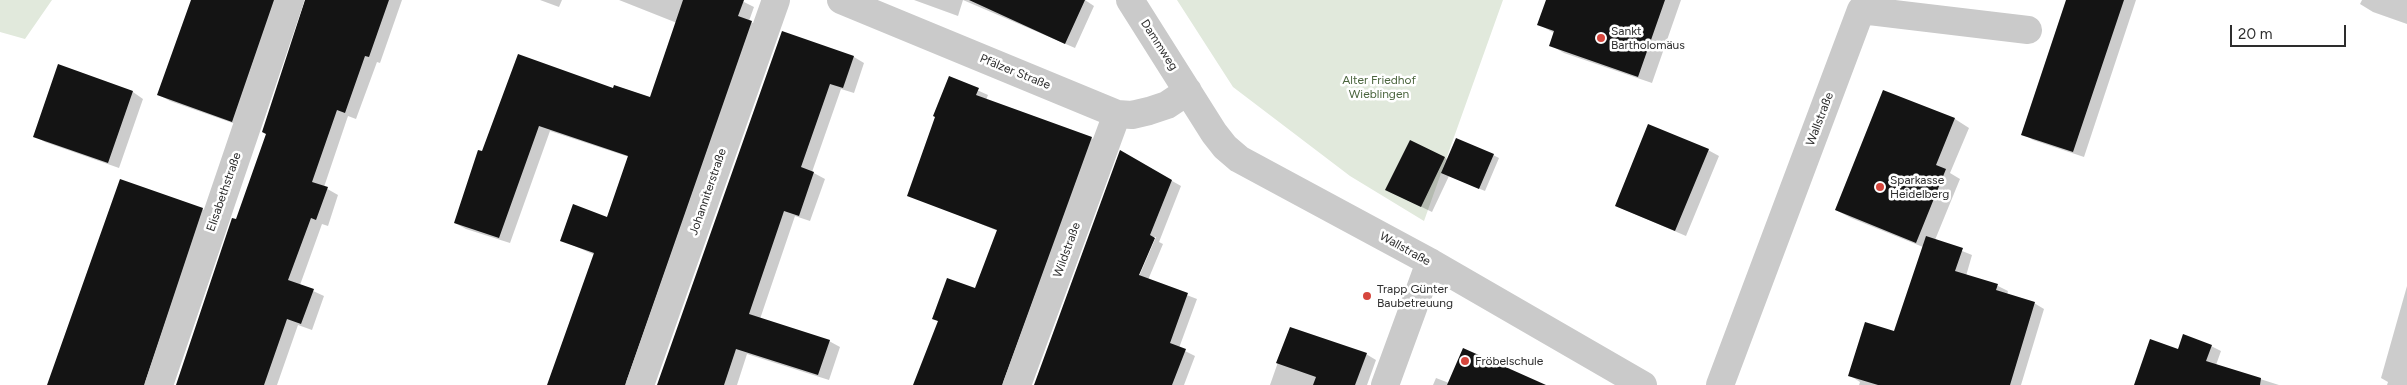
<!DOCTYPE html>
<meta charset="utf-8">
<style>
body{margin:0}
#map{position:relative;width:2407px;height:385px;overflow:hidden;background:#fff;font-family:Figtree,sans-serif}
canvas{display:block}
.scale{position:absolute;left:2230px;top:25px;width:116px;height:22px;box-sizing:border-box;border:2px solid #2d2d2d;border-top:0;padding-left:6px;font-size:15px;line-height:18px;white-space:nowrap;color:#2d2d2d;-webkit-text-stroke:4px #fff;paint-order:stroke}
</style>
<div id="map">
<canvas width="2407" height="385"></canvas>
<div class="scale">20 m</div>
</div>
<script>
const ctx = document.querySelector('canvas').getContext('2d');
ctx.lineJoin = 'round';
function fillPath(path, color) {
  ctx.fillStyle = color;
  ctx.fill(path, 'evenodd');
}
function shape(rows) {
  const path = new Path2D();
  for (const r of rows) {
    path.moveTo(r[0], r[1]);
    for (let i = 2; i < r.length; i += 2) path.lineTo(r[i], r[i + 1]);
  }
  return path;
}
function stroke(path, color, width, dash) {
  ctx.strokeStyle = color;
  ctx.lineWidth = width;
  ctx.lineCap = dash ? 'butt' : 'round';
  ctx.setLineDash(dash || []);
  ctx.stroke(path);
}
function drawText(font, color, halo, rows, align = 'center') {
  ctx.font = font + ' Figtree,sans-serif';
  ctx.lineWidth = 5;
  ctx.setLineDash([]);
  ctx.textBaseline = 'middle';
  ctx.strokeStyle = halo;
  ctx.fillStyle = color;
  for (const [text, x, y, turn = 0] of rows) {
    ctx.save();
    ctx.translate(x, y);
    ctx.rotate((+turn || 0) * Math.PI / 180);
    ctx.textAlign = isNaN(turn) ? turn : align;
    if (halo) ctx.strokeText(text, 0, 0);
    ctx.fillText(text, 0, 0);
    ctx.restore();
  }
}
fillPath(shape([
 [0,0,52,0,25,39,0,32],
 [1177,0,1503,0,1424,221,1350,176,1233,87]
]), '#e1e9dc');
fillPath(shape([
 [192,0,287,0,244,127,170,101,159,95],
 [306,0,402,0,380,63,377,62,356,119,348,116,324,187,338,195,328,226,322,224,300,285,324,296,312,330,298,325,277,385,177,385,267,134],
 [540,0,562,0,559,7],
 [619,0,740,0,754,7,749,21,762,28,636,385,548,385,595,255,561,240,607,218,629,157,550,131,510,243,466,229,455,223,483,153,614,90,650,99,677,23],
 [914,0,1085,0,1094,6,1075,48,963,0,958,16],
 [1547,0,1681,0,1652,83,1564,53,1550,45,1554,33,1538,24],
 [2067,0,2136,0,2084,157,2033,140,2023,134],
 [2362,0,2407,0,2407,24,2373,12,2360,4],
 [782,33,854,57,864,63,854,93,841,89,812,172,825,179,810,221,795,216,760,319,829,341,840,347,829,380,747,354,737,385,658,385],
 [59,66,133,92,143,99,119,168,45,142,34,136],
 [950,78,988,95,986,100,1091,138,1101,143,1012,385,915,385,939,322,934,318,976,290,998,231,909,195],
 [1884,91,1955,119,1969,128,1950,173,1960,179,1935,240,1972,255,1966,276,1998,286,2008,291,2007,295,2034,303,2044,309,2021,385,1859,385,1860,382,1849,375,1895,332,1923,247,1851,218,1836,210],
 [1411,141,1447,159,1493,155,1499,158,1485,191,1449,176,1432,212,1397,195],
 [1708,150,1719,156,1686,236,1616,206],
 [1121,152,1181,186,1159,242,1163,244,1148,280,1197,299,1179,348,1195,356,1184,385,1035,385],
 [1154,237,1156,237,1137,281,1135,280],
 [202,209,214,215,156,385,49,385],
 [2407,286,2407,385,2387,385,2388,382,2381,378],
 [1290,328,1366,354,1376,360,1367,385,1270,385],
 [2211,346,2221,351,2216,365,2279,385,2135,385,2178,351],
 [1436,378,1449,383,1543,385,1433,385]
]), '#0003');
fillPath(shape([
 [191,0,274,0,232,122,157,95],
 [305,0,389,0,369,57,365,56,345,113,337,110,312,182,328,187,316,220,311,218,288,280,314,289,301,324,287,319,264,385,176,385,232,218,236,219,266,134,262,132],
 [683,0,744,0,738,16,752,21,625,385,547,385,594,253,560,241,573,204,607,217,628,156,539,126,499,238,454,223,478,150,482,151,518,54,613,88,614,85,650,97],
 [969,0,1085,0,1065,44],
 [1546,0,1665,0,1638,77,1549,46,1554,31,1537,25],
 [2066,0,2124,0,2073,152,2021,135],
 [782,31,854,56,843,88,830,84,801,167,814,172,799,216,784,211,749,314,830,340,818,375,736,349,724,385,657,385],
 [58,64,133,91,108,163,33,137],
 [949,76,979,88,976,95,1092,137,1002,385,913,385,938,321,932,319,947,278,975,288,997,230,907,196,935,117,933,116],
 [1883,90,1955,118,1936,165,1946,169,1916,243,1835,210],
 [1648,124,1709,149,1675,231,1615,206],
 [1456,138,1494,154,1479,189,1441,173],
 [1410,140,1445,157,1421,207,1385,190],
 [1120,150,1172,180,1150,235,1155,238,1139,275,1188,293,1170,343,1186,349,1172,385,1034,385],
 [120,179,203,208,144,385,47,385],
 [1926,236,1963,248,1955,271,1998,284,1996,290,2035,302,2010,385,1878,385,1848,376,1865,322,1894,331],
 [1290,327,1367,353,1355,385,1313,385,1316,377,1276,363],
 [2183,334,2212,345,2206,361,2261,378,2260,385,2134,385,2150,339,2178,349],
 [1463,348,1546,385,1447,385]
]), '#141414');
stroke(shape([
 [841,0,1117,114,1132,115,1149,111,1167,105,1188,91],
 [1130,0,1214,133,1225,147,1239,159,1430,262,1643,385],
 [159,385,290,0],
 [640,385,776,0],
 [1017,385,1117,114],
 [1385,385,1430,262],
 [1720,385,1861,10,2028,30]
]), '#cacaca', 28);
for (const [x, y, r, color] of [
 [1601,38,5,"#d6463d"],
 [1880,187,5,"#d6463d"],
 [1367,296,5,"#d6463d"],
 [1465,361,5,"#d6463d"]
]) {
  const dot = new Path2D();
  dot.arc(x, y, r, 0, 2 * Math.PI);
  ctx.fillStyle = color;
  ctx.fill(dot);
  stroke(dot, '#fff', 2);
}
drawText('12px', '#2d2d2d', '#fff', [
 ["Sankt",1611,31],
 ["Bartholomäus",1611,45],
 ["Sparkasse",1890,180],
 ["Heidelberg",1890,194],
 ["Trapp Günter",1377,289],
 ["Baubetreuung",1377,303],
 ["Fröbelschule",1475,361]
], 'left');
drawText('12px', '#2d2d2d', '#fff', [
 ["Dammweg",1159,45,57],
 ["Pfälzer Straße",1015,72,22],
 ["Wallstraße",1820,119,-69],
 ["Elisabethstraße",224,192,-71],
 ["Johanniterstraße",708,192,-71],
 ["Wallstraße",1405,249,29],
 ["Wildstraße",1067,250,-70]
]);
drawText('12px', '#4b653e', '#fff', [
 ["Alter Friedhof",1379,80],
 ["Wieblingen",1379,94]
]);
</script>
